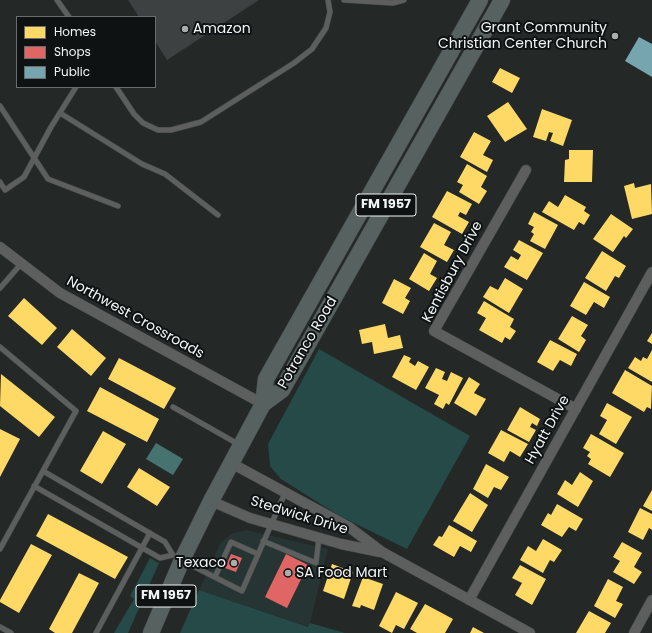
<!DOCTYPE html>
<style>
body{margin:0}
#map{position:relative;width:652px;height:633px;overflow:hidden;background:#242928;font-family:Poppins,sans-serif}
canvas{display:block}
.legend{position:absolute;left:16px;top:16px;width:140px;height:72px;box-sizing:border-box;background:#0f1212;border:1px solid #696d6d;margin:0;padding:5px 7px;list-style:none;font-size:12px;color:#f1f5f5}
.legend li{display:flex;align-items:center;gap:8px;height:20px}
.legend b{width:20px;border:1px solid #696d6d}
</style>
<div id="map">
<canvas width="652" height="633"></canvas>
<ul class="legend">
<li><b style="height:11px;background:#ffd966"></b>Homes</li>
<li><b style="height:11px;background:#e06666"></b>Shops</li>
<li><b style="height:11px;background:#76a5af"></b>Public</li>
</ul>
</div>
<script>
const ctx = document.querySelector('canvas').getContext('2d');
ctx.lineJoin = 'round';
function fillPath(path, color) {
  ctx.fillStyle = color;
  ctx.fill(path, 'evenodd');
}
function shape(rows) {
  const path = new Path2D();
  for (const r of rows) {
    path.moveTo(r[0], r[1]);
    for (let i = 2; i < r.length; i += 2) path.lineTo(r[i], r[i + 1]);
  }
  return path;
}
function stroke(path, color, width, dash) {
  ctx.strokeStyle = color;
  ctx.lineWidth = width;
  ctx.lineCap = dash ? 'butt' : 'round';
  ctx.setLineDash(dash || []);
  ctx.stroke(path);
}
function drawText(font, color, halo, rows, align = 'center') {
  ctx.font = font + ' Poppins,sans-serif';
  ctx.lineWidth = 4;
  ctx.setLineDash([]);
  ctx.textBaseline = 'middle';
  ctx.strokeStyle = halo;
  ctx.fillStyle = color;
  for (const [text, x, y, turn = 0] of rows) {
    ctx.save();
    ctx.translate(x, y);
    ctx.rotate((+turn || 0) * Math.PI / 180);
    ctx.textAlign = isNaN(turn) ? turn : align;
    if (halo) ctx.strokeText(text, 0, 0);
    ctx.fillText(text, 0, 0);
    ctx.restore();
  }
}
fillPath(shape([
 [246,530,328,549,309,627,199,590,221,542,233,533]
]), '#263433');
fillPath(shape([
 [319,349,470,436,407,549,338,515,281,479,270,466,268,444],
 [150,558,159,563,128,633,114,633,134,599,130,596],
 [199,590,308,627,310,623,345,633,180,633]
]), '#264a48');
fillPath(shape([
 [156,443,183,459,173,475,146,459]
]), '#467370');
fillPath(shape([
 [500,68,520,78,512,93,492,82],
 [508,102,527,129,505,142,487,116],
 [542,109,572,120,563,146,550,141,553,133,549,132,546,141,533,137],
 [474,132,491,141,483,155,493,160,487,172,460,157],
 [569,150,593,150,592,182,564,182,565,160,569,159],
 [467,164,487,176,481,187,487,191,479,204,459,192,463,185,457,182],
 [634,183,635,188,651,184,652,214,632,219,624,186],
 [447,191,472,204,466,215,460,212,458,216,469,222,462,234,432,217],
 [565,195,586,207,584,211,590,215,584,225,579,222,574,230,542,212,549,201,558,207],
 [534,212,558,225,545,249,530,241,534,234,531,232,534,227,528,224],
 [611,214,633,229,626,238,624,236,613,252,593,239],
 [434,223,451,232,444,245,454,250,447,262,420,247],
 [519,240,543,253,527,280,504,267,511,256,518,260,521,255,513,250],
 [602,251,626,266,619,278,615,276,606,291,585,278],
 [424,253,437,261,430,274,437,278,429,291,409,279],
 [505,278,523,289,509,313,483,297,490,286,498,290],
 [394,279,411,288,405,298,410,301,403,314,382,303],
 [584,282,610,297,604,308,594,302,586,315,570,306],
 [24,298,57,328,42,345,8,316],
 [484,301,514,319,510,327,516,331,510,340,505,337,502,343,479,330,486,318,477,313],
 [572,316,588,325,581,336,586,340,579,352,558,339],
 [385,324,388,338,400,335,403,348,374,354,372,342,362,344,359,330],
 [72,329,106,358,91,376,57,347],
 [652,333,652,344,647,341],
 [550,340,577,354,571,366,560,360,553,371,537,362],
 [652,350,652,382,628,368,635,357,641,361,643,357,647,359],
 [404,355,411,358,409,362,415,366,418,361,429,367,416,390,392,377],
 [119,358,176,388,164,409,108,379],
 [436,368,445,372,442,379,447,381,451,372,463,378,449,405,446,403,443,409,434,404,439,395,425,388],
 [625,370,652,386,651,409,647,407,644,412,612,393],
 [1,374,55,417,39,437,0,406],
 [469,377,480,384,474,393,486,399,476,416,454,403],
 [100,387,159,419,147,442,87,411],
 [607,403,632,417,616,444,599,434,607,420,600,416],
 [520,407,540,419,537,426,532,423,530,427,536,430,529,442,507,430],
 [0,429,20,439,0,477],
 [501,430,528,444,520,457,510,451,504,462,488,453],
 [103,431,126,444,102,484,80,471],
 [591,434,624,453,610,477,588,464,591,459,587,456,590,452,583,448],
 [486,464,509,477,501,490,494,487,488,498,473,489],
 [139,468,170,487,157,506,127,487],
 [580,472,593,481,578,507,557,494,565,480,572,485],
 [652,490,652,511,643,506],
 [470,493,488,505,472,532,453,521],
 [557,504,583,519,576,531,569,527,562,537,541,525,548,513,551,515],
 [640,508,652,514,652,530,649,528,643,540,628,532],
 [48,514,128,557,115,579,36,536],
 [449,525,477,541,471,552,460,546,454,557,433,545,439,536,442,537],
 [543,539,562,550,554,562,550,560,543,573,520,560,528,546,536,551],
 [622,542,642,553,634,567,642,572,634,584,613,572,620,561,613,557],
 [31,544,52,555,19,613,0,602,0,600],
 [332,564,353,572,344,599,323,591],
 [520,565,546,579,532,605,515,595,522,583,512,578],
 [79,573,99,583,72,633,55,633,49,629],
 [363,577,383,584,374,610,361,605,360,608,352,606],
 [608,579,623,587,616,601,623,604,615,618,594,606],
 [396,592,418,603,404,629,396,625,392,633,379,626],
 [425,604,453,619,445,633,417,633,410,629],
 [589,611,611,623,605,633,576,633],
 [473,627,484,633,470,633]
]), '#ffd966');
fillPath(shape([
 [231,554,242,558,236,572,225,568],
 [286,554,308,565,287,608,265,597]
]), '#e06666');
fillPath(shape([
 [639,37,652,44,652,77,625,61]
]), '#76a5af');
fillPath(shape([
 [128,0,259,0,167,60,155,41,155,17,139,17]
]), '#3d4141');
const service = shape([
 [57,0,69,17],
 [344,0,393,3,404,0],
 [116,87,134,114,143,123,158,130,171,130,201,122,294,63,312,49,326,28,330,12,328,0],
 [0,106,48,179,118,206],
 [60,113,142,164,165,174,218,215],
 [0,182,5,190,24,177,51,127,76,87],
 [0,288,21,264],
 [0,347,76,411,0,549],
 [173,407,238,444],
 [34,486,160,558,173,555,165,542,43,471],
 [263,541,316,563,319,538],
 [183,561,242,591,285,493],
 [215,577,231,542,258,554],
 [0,627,11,633],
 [96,633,150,533]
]);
const minor = shape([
 [526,170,434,331,576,409],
 [0,247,60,293,263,404],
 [231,463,349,527,382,552,530,633],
 [211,501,250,518,341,544,380,552],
 [469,600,652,272],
 [634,633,652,600]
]);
const primary = shape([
 [263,404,282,390,502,0],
 [151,633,182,560,211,501,263,404,266,379,480,0]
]);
stroke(service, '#434747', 6);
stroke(minor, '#434747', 11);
stroke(primary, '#434747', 17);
stroke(service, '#5c5f5e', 5);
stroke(minor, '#5c5f5e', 10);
stroke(primary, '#576160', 16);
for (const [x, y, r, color] of [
 [185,29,4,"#a9aead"],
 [615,36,4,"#a9aead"],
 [234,563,4,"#a9aead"],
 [288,573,4,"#a9aead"]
]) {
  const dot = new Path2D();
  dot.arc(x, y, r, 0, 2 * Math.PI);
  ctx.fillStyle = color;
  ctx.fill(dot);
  stroke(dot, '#0f1212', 1.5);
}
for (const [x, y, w] of [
 [386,205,60],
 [166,596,60]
]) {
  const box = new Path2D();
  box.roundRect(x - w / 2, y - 11, w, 22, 3);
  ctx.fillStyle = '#0f1212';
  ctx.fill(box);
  stroke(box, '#f1f5f5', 1);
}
drawText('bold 13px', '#f1f5f5', null, [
 ["FM 1957",386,205],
 ["FM 1957",166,596]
]);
drawText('14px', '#f1f5f5', '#0f1212', [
 ["Grant Community",607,28],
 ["Christian Center Church",607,44],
 ["Amazon",193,29,"left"],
 ["Texaco",226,563],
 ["SA Food Mart",296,573,"left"]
], 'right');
drawText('14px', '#f1f5f5', '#0f1212', [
 ["Kentisbury Drive",453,272,-62],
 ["Northwest Crossroads",135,318,29],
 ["Potranco Road",308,343,-60],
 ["Hyatt Drive",548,430,-61],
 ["Stedwick Drive",299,516,17]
]);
</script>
